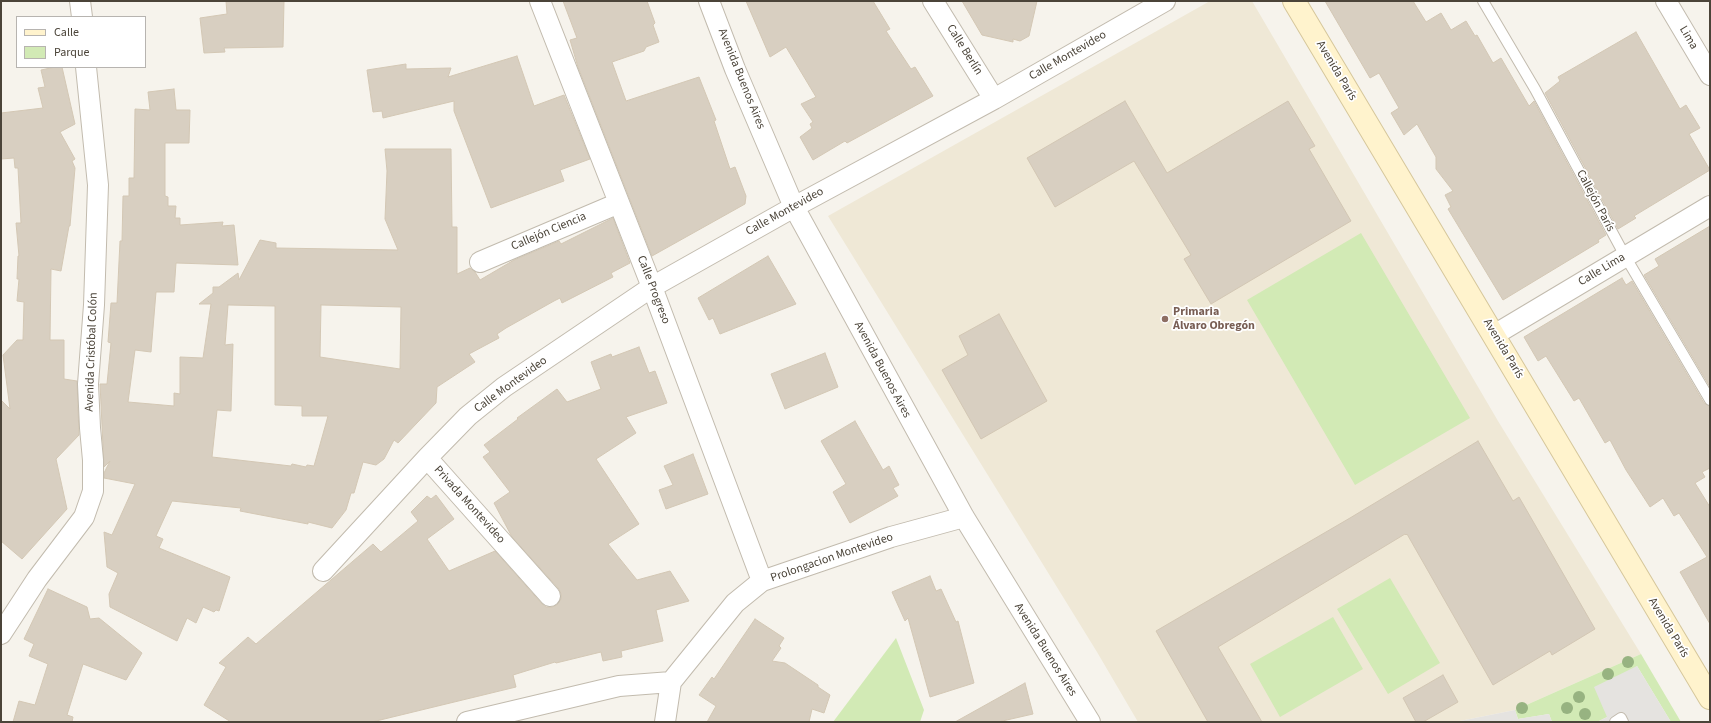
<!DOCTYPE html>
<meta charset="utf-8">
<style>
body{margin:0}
#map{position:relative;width:1711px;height:723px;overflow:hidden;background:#f6f3ec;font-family:"Source Sans 3",sans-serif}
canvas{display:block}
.frame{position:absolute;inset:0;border:2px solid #4b4439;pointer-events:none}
.legend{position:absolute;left:16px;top:16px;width:130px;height:52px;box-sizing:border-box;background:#fff;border:1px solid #b7b4b0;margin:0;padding:5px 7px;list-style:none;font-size:12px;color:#4b4439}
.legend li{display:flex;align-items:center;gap:8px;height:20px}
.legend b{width:20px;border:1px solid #b7b4b0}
</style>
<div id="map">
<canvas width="1711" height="723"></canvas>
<div class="frame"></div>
<ul class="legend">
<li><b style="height:5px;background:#fff3cd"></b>Calle</li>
<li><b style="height:11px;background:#d2eab5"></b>Parque</li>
</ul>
</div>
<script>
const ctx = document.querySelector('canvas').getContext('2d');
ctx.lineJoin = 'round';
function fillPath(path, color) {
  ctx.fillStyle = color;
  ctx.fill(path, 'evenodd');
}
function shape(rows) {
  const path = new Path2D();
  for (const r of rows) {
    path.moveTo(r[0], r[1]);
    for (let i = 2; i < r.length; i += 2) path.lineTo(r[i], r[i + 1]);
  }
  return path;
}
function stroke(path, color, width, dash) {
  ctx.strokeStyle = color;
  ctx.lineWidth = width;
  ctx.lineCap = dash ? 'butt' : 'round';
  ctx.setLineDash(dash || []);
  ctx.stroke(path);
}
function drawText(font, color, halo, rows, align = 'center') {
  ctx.font = font + ' "Source Sans 3",sans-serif';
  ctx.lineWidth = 3.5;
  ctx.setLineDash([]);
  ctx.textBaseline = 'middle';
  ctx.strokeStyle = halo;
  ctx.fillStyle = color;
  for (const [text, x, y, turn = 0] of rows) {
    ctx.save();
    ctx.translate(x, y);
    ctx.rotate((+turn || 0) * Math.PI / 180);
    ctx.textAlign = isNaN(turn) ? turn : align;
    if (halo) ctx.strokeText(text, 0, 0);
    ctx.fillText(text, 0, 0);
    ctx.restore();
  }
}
fillPath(shape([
 [1210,1,1252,1,1498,421,1641,654,1515,710,1455,722,1138,722,1097,652,828,216]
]), '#efe8d6');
fillPath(shape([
 [1361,233,1470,418,1355,485,1247,300],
 [1390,578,1440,663,1388,694,1337,609],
 [1333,617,1363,669,1280,717,1250,664],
 [896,638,924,710,920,722,833,722],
 [1641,654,1681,722,1671,722,1637,666,1607,717,1597,722,1552,722,1549,714,1518,719,1515,710]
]), '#d2eab5');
fillPath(shape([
 [1637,666,1671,722,1597,722,1607,717,1594,687],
 [1515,710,1518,719,1549,714,1552,722,1455,722]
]), '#e5e3e0');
const building = shape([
 [226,1,284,1,283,47,224,48,225,52,204,53,200,18,227,14,226,1],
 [563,1,647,1,655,23,653,25,659,42,646,47,644,51,612,62,626,101,699,77,716,120,714,121,730,169,735,167,746,196,745,204,652,256,578,67,570,40,577,38,563,1],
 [746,1,873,1,890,29,886,31,911,69,915,67,933,96,847,143,845,141,813,160,800,137,812,128,810,124,813,122,801,104,816,97,786,47,770,57,746,1],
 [962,1,1037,1,1029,36,1020,41,1013,39,1013,42,982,35,962,1],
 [1325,1,1413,1,1426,22,1441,13,1451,30,1466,21,1475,36,1477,35,1493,63,1501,58,1529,106,1534,101,1606,235,1598,240,1599,242,1503,300,1448,209,1451,207,1445,195,1453,191,1436,169,1436,157,1417,124,1404,135,1391,113,1399,108,1379,73,1370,78,1325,1],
 [1636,32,1680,109,1686,105,1700,128,1689,134,1710,170,1634,216,1636,218,1618,229,1545,93,1560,81,1558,77,1636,32],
 [517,56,534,106,564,95,590,159,560,170,564,181,491,208,454,111,454,101,383,118,382,111,373,112,367,70,406,64,406,69,451,68,448,77,517,56],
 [55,67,62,67,75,124,60,132,75,159,72,161,75,168,70,226,69,226,61,271,51,269,50,340,64,340,64,379,77,381,79,435,56,459,67,509,22,559,1,541,1,400,10,409,3,355,17,340,23,340,24,302,17,301,19,279,17,279,18,256,19,256,16,223,21,223,18,168,15,168,14,158,1,159,1,113,43,108,38,88,45,87,41,70,55,67],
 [174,89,176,110,190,110,189,143,165,143,165,196,168,197,168,206,176,206,175,218,180,218,180,225,223,222,222,226,234,225,238,265,176,263,174,292,156,292,151,352,135,350,128,402,174,406,174,393,180,394,180,357,203,358,211,304,199,304,213,293,213,287,219,287,238,273,239,280,260,240,276,243,276,248,398,250,385,219,387,171,385,149,451,149,452,227,457,227,457,274,470,268,475,272,480,280,514,260,559,241,561,244,613,218,630,263,611,273,613,277,562,303,560,298,554,301,506,328,497,334,499,338,469,354,475,362,437,387,436,403,398,443,394,440,384,459,376,465,363,462,354,493,351,493,346,510,332,528,308,522,308,524,240,511,241,508,172,501,156,536,163,539,159,548,230,577,219,611,216,610,214,612,203,607,196,623,187,618,177,641,110,607,109,594,118,573,107,567,104,532,112,535,135,484,104,478,104,473,110,461,104,467,100,384,107,384,111,343,108,342,111,303,117,303,120,241,122,241,123,196,129,196,129,178,134,178,135,109,150,110,148,92,174,89],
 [228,305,275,306,275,405,302,406,302,416,328,416,314,466,307,465,306,467,292,464,291,466,212,457,217,410,231,411,233,344,225,345,228,305],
 [321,305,401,307,400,369,320,357,321,305],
 [1125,101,1167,173,1288,101,1315,146,1309,149,1351,221,1211,304,1184,259,1191,255,1134,161,1055,207,1027,158,1125,101],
 [1710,226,1710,387,1644,275,1659,266,1655,259,1710,226],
 [768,256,796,304,720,334,713,318,709,320,698,298,768,256],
 [1622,278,1626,285,1632,281,1704,403,1710,406,1710,468,1702,472,1705,477,1695,483,1710,507,1710,624,1680,572,1707,557,1679,513,1674,516,1663,498,1650,507,1626,470,1610,440,1605,443,1579,398,1574,401,1546,356,1538,361,1524,337,1622,278],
 [999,314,1047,401,981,439,942,370,968,355,959,336,999,314],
 [639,347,649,373,655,371,667,403,626,417,636,433,596,459,639,524,608,544,637,580,670,571,689,601,656,610,663,641,621,651,622,657,603,661,601,652,556,663,555,662,513,675,516,687,372,722,231,722,204,705,226,667,219,663,248,637,256,644,373,544,381,552,418,521,411,512,427,496,431,499,436,495,454,519,427,539,449,571,495,551,542,604,546,607,552,607,557,605,561,599,561,594,559,589,512,537,494,503,510,492,483,457,490,452,484,445,518,419,517,418,557,389,567,402,601,389,591,362,611,354,612,357,639,347],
 [825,353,838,387,785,409,771,374,825,353],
 [855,421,883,470,889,466,899,485,893,488,898,496,850,523,833,492,846,484,821,441,855,421],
 [1478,441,1513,501,1519,497,1595,629,1552,655,1550,651,1493,685,1407,534,1406,535,1405,534,1218,647,1262,722,1208,722,1156,631,1350,518,1478,441],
 [693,454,708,494,666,509,659,490,673,485,664,466,693,454],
 [930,576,936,591,941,589,956,622,958,621,974,683,930,697,908,618,905,621,892,592,930,576],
 [48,589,87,607,90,619,99,618,142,653,126,680,83,664,67,715,73,717,72,722,13,722,19,701,35,705,48,664,29,656,34,644,24,639,48,589],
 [755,619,784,638,779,646,781,648,772,661,785,663,818,685,818,687,830,695,824,713,812,709,809,722,707,722,716,706,699,695,712,677,714,679,755,619],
 [1443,675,1458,702,1423,722,1416,722,1403,698,1443,675],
 [1025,683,1033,714,998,722,955,722,1025,683]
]);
fillPath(building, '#d8cfc1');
stroke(building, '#d3c7b4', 1);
const lane = shape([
 [1483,1,1535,89,1625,256,1710,400],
 [1615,722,1621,718,1623,722]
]);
const street = shape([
 [80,1,82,17],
 [540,1,652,287,762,581],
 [709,1,735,69,794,207,964,517,1090,722],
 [933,1,994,99],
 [1666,1,1710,75],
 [480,262,619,203],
 [1494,335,1710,206],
 [427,458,550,596],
 [323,571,427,458,468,416,504,387,652,287,794,207,994,99,1165,1],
 [1,634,37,579,84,517,93,491,93,460,90,428,88,384,94,305,98,185,86,67],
 [467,722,619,686,671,682],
 [665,722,671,682,735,603,762,581,891,537,964,517]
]);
const secondary = shape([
 [1294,1,1710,698]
]);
stroke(lane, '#c2bbae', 12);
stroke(street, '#c2bbae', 22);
stroke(secondary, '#d6c79b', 24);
stroke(lane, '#fff', 10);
stroke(street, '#fff', 20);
stroke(secondary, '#fff3cd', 22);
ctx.fillStyle = '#97b381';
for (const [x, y] of [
 [1628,662],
 [1608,674],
 [1579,697],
 [1522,708],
 [1567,708],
 [1585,714]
]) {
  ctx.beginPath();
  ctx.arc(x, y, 6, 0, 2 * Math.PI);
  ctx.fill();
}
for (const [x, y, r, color] of [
 [1165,319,4,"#8d6e63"]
]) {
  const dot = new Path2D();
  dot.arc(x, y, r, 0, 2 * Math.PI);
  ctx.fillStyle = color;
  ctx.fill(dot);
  stroke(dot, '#fff', 1.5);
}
drawText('12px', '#4b4439', '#fff', [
 ["Lima",1688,38,60],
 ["Calle Berlín",964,50,58],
 ["Calle Montevideo",1068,56,-30],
 ["Avenida París",1336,71,59],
 ["Avenida Buenos Aires",741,79,68],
 ["Callejón París",1595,201,62],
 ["Calle Montevideo",785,212,-29],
 ["Callejón Ciencia",549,232,-23],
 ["Calle Lima",1602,270,-31],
 ["Calle Progreso",653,290,69],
 ["Avenida París",1503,349,59],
 ["Avenida Cristóbal Colón",92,352,-88],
 ["Avenida Buenos Aires",882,370,62],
 ["Calle Montevideo",511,385,-36],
 ["Privada Montevideo",469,505,48],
 ["Prolongacion Montevideo",832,558,-19],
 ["Avenida París",1668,628,59],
 ["Avenida Buenos Aires",1045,650,58]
]);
drawText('bold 12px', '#785e54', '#fff', [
 ["Primaria",1173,312],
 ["Álvaro Obregón",1173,326]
], 'left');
</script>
